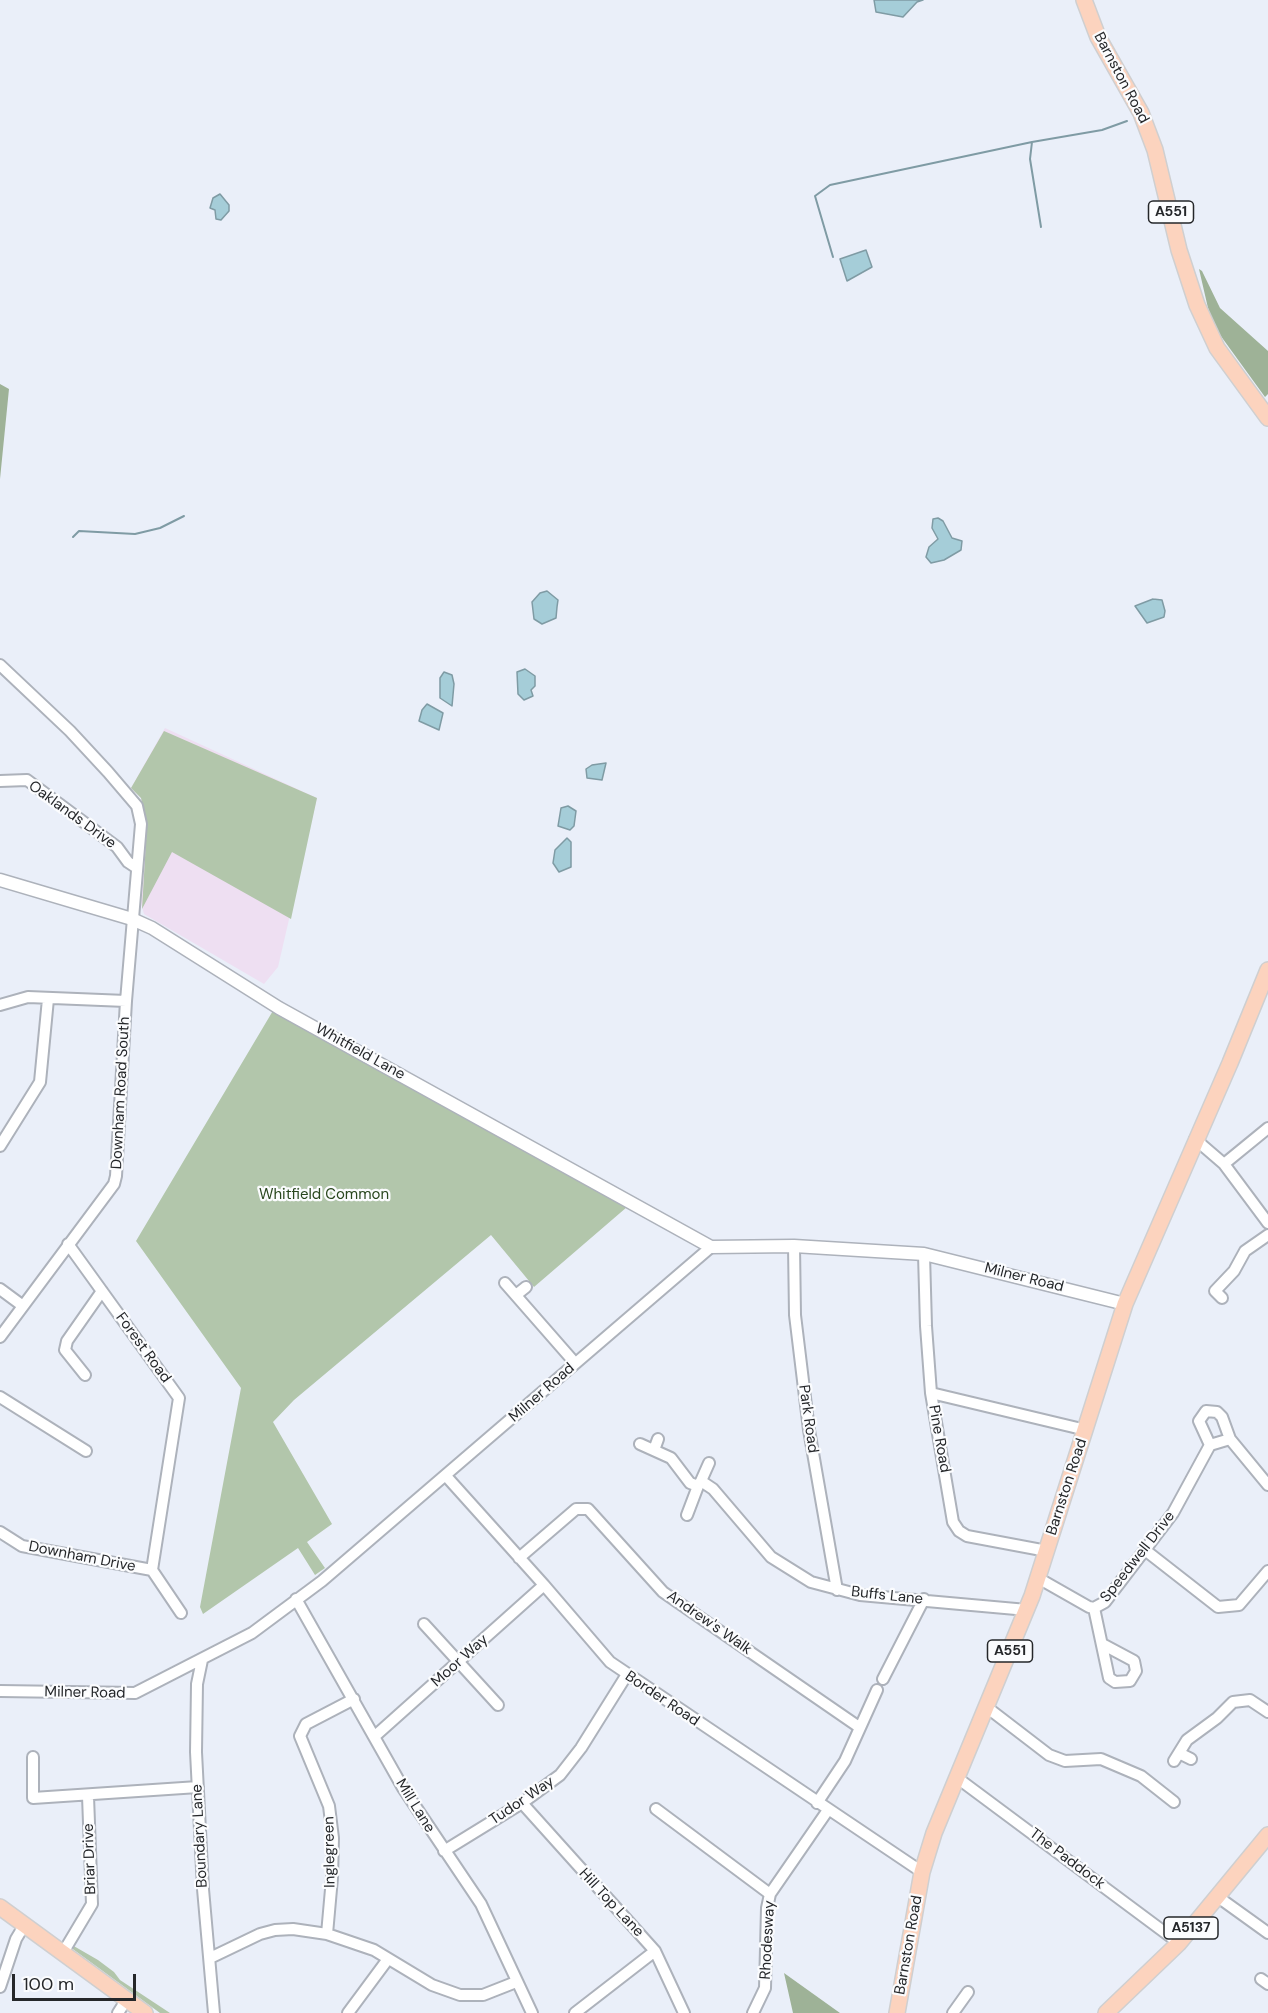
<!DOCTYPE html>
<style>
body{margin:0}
#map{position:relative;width:1268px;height:2013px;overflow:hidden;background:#eaeff9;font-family:"DM Sans",sans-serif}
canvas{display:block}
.scale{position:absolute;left:12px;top:1974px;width:124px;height:27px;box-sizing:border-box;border:3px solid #25272a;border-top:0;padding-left:8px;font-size:18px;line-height:21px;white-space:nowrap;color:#25272a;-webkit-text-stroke:4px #fbfcfe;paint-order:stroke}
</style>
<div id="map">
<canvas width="1268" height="2013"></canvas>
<div class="scale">100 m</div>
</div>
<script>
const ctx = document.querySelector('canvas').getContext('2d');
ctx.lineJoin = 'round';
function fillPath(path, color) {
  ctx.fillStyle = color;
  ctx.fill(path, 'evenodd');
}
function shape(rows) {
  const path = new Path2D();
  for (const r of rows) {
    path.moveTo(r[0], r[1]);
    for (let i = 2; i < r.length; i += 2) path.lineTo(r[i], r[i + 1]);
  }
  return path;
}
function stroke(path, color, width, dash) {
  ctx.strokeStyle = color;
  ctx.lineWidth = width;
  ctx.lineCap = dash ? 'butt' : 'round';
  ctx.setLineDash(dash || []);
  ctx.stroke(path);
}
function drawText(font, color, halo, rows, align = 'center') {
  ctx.font = font + ' "DM Sans",sans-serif';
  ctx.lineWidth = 4.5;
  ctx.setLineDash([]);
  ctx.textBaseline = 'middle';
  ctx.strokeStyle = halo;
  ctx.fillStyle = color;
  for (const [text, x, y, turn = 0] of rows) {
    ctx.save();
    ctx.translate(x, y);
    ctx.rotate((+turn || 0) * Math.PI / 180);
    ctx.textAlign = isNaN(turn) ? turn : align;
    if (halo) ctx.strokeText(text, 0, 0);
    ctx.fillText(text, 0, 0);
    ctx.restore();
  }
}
fillPath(shape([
 [165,728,317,798,278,967,264,984,144,914,141,903,147,824,141,798,131,788]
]), '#eedff2');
fillPath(shape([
 [164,731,317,798,291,919,172,852,142,909,147,824,141,798,131,788],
 [274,1009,627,1207,534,1287,491,1235,294,1400,273,1422,332,1524,307,1542,325,1568,315,1575,298,1548,203,1614,200,1607,241,1388,136,1241],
 [72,1945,98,1960,114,1972,120,1980,170,2013,160,2013,70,1947]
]), '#b2c6ab');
fillPath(shape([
 [1199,269,1202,271,1220,308,1268,351,1268,394,1265,397,1215,328,1208,308],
 [0,384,9,389,0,479],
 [784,1973,840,2013,793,2013]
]), '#9eb297');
const water = shape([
 [874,0,923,0,917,2,903,17,876,12,874,0],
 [220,194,229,205,229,211,221,220,216,219,215,210,210,208,213,198,220,194],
 [866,250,872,267,847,281,840,259,866,250],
 [938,518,943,521,952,538,962,541,961,550,944,560,931,563,926,557,929,547,938,539,932,528,933,519,938,518],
 [547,591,558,600,557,607,556,618,542,624,534,619,532,602,540,593,547,591],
 [1153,599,1162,600,1165,611,1164,617,1147,623,1135,606,1153,599],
 [525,669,535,676,535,686,531,690,533,696,524,700,518,694,517,672,525,669],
 [444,672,452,675,454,684,452,706,440,698,440,678,444,672],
 [427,704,443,713,439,730,419,721,422,710,427,704],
 [606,763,602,780,587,778,586,769,592,765,606,763],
 [568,806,576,811,574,826,570,830,558,826,561,808,568,806],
 [567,838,571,842,571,867,559,872,553,863,555,850,567,838]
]);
fillPath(water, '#a5cdd8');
stroke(water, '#7f9ba4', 1.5);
stroke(shape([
 [1041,227,1030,159,1032,142,1102,130,1127,121],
 [833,257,815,196,830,185,1032,142],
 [73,537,79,531,135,534,160,528,184,516]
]), '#7f9ba4', 2);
const minor = shape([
 [0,665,70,731,108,772,137,806,141,824,126,1001,116,1176,114,1184,0,1337],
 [0,781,27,780,117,847,128,862,137,868],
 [0,1005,28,997,126,1001],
 [1195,1139,1224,1164,1268,1223],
 [0,1146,40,1082,48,999],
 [1224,1164,1268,1128],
 [68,1244,179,1398,152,1570],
 [794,1246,795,1315,809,1430,837,1590],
 [924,1254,926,1326,931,1393,953,1522,959,1531,967,1536,1047,1551],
 [505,1283,575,1363],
 [0,1289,23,1306],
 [516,1295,526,1287],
 [1222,1298,1215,1291,1234,1271,1245,1251,1268,1235],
 [85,1375,65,1350,67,1341,102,1291],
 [931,1393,1086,1430],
 [0,1397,86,1451],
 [640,1444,671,1458,690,1483,698,1486,701,1481],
 [1210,1445,1199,1421,1206,1411,1217,1412,1222,1417,1230,1439,1268,1485],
 [654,1450,658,1439],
 [709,1463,701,1481,713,1489,771,1557,811,1582,860,1595,1027,1610],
 [446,1476,544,1585,610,1662,922,1872],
 [687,1515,698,1486],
 [0,1532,22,1546,152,1570,181,1613],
 [1145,1550,1218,1607,1239,1605,1268,1571],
 [519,1558,576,1509,588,1509,663,1592,859,1727],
 [1038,1578,1089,1607,1094,1608,1105,1602,1173,1513,1210,1445,1230,1439],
 [296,1599,403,1788,481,1904,532,2013],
 [1094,1608,1109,1678,1115,1682,1130,1681,1136,1671,1134,1661,1104,1645],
 [424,1624,498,1705],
 [202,1660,197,1684,196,1752,203,1889,214,2013],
 [883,1679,924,1599],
 [0,1691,135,1693,252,1633,322,1581,711,1247],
 [984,1710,993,1712,1049,1755,1065,1761,1101,1759,1141,1776,1174,1802],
 [375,1736,544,1585],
 [1179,1753,1191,1759],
 [33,1757,33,1798,198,1787],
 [1174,1761,1187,1740,1217,1718,1233,1702,1250,1700,1268,1712],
 [956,1777,1179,1943],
 [522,1803,655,1951,684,2013],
 [817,1803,845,1761,877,1690],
 [656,1809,770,1894],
 [444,1851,522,1803,560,1775,581,1748,626,1676],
 [1218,1897,1268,1933],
 [327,1934,332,1878,333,1838,329,1806,300,1736,306,1724,354,1699],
 [64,1951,92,1904,88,1796],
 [210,1958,260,1934,275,1930,293,1929,327,1934,374,1950,432,1985,460,1995,483,1995,516,1982],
 [1261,1979,1268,1984],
 [0,1987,16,1939,25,1924],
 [118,2013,127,1999],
 [348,2013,388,1959],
 [575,2013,655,1951],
 [753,2013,765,1988,767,1908,770,1894,828,1810],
 [953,2013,968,1992]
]);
const tertiary = shape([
 [0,880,132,919,152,928,279,1008,711,1247,794,1246,924,1254,1125,1304]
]);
const primary = shape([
 [1084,0,1098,37,1141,113,1155,150,1179,250,1197,305,1217,348,1268,418],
 [0,1907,145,2013],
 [897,2013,922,1872,934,1833,1032,1596,1125,1304,1230,1063,1268,970],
 [1106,2013,1179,1943,1268,1835]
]);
stroke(minor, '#adb2bb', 14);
stroke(tertiary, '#adb2bb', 15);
stroke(primary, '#cfcfd0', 18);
stroke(minor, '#fff', 10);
stroke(tertiary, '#fff', 12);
stroke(primary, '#fcd3be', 15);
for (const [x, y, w] of [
 [1171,212,45],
 [1010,1651,45],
 [1191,1928,54]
]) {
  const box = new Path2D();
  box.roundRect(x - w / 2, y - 11, w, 22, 4.5);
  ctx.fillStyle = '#fbfcfe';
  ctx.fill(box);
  stroke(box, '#25272a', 1.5);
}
drawText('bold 14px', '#25272a', null, [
 ["A551",1171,212],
 ["A551",1010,1651],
 ["A5137",1191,1928]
]);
drawText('15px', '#25272a', '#fbfcfe', [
 ["Barnston Road",1121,78,62],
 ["Oaklands Drive",72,815,36],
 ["Whitfield Lane",360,1052,29],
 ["Downham Road South",121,1093,-87],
 ["Milner Road",1024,1278,14],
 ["Forest Road",143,1348,54],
 ["Milner Road",542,1393,-41],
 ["Park Road",808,1419,82],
 ["Pine Road",939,1439,80],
 ["Barnston Road",1067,1487,-72],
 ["Downham Drive",82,1557,11],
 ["Speedwell Drive",1138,1557,-52],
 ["Buffs Lane",887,1596,6],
 ["Andrew's Walk",709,1623,35],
 ["Moor Way",460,1661,-42],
 ["Milner Road",85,1693,1],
 ["Border Road",662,1699,34],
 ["Tudor Way",522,1801,-34],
 ["Mill Lane",415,1806,58],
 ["Boundary Lane",200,1836,-93],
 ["Inglegreen",330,1852,-91],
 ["Briar Drive",90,1859,-92],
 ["The Paddock",1067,1859,37],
 ["Hill Top Lane",611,1903,47],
 ["Rhodesway",768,1940,-87],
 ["Barnston Road",909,1945,-80]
]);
drawText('15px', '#29471e', '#fbfcfe', [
 ["Whitfield Common",324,1195]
]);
</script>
